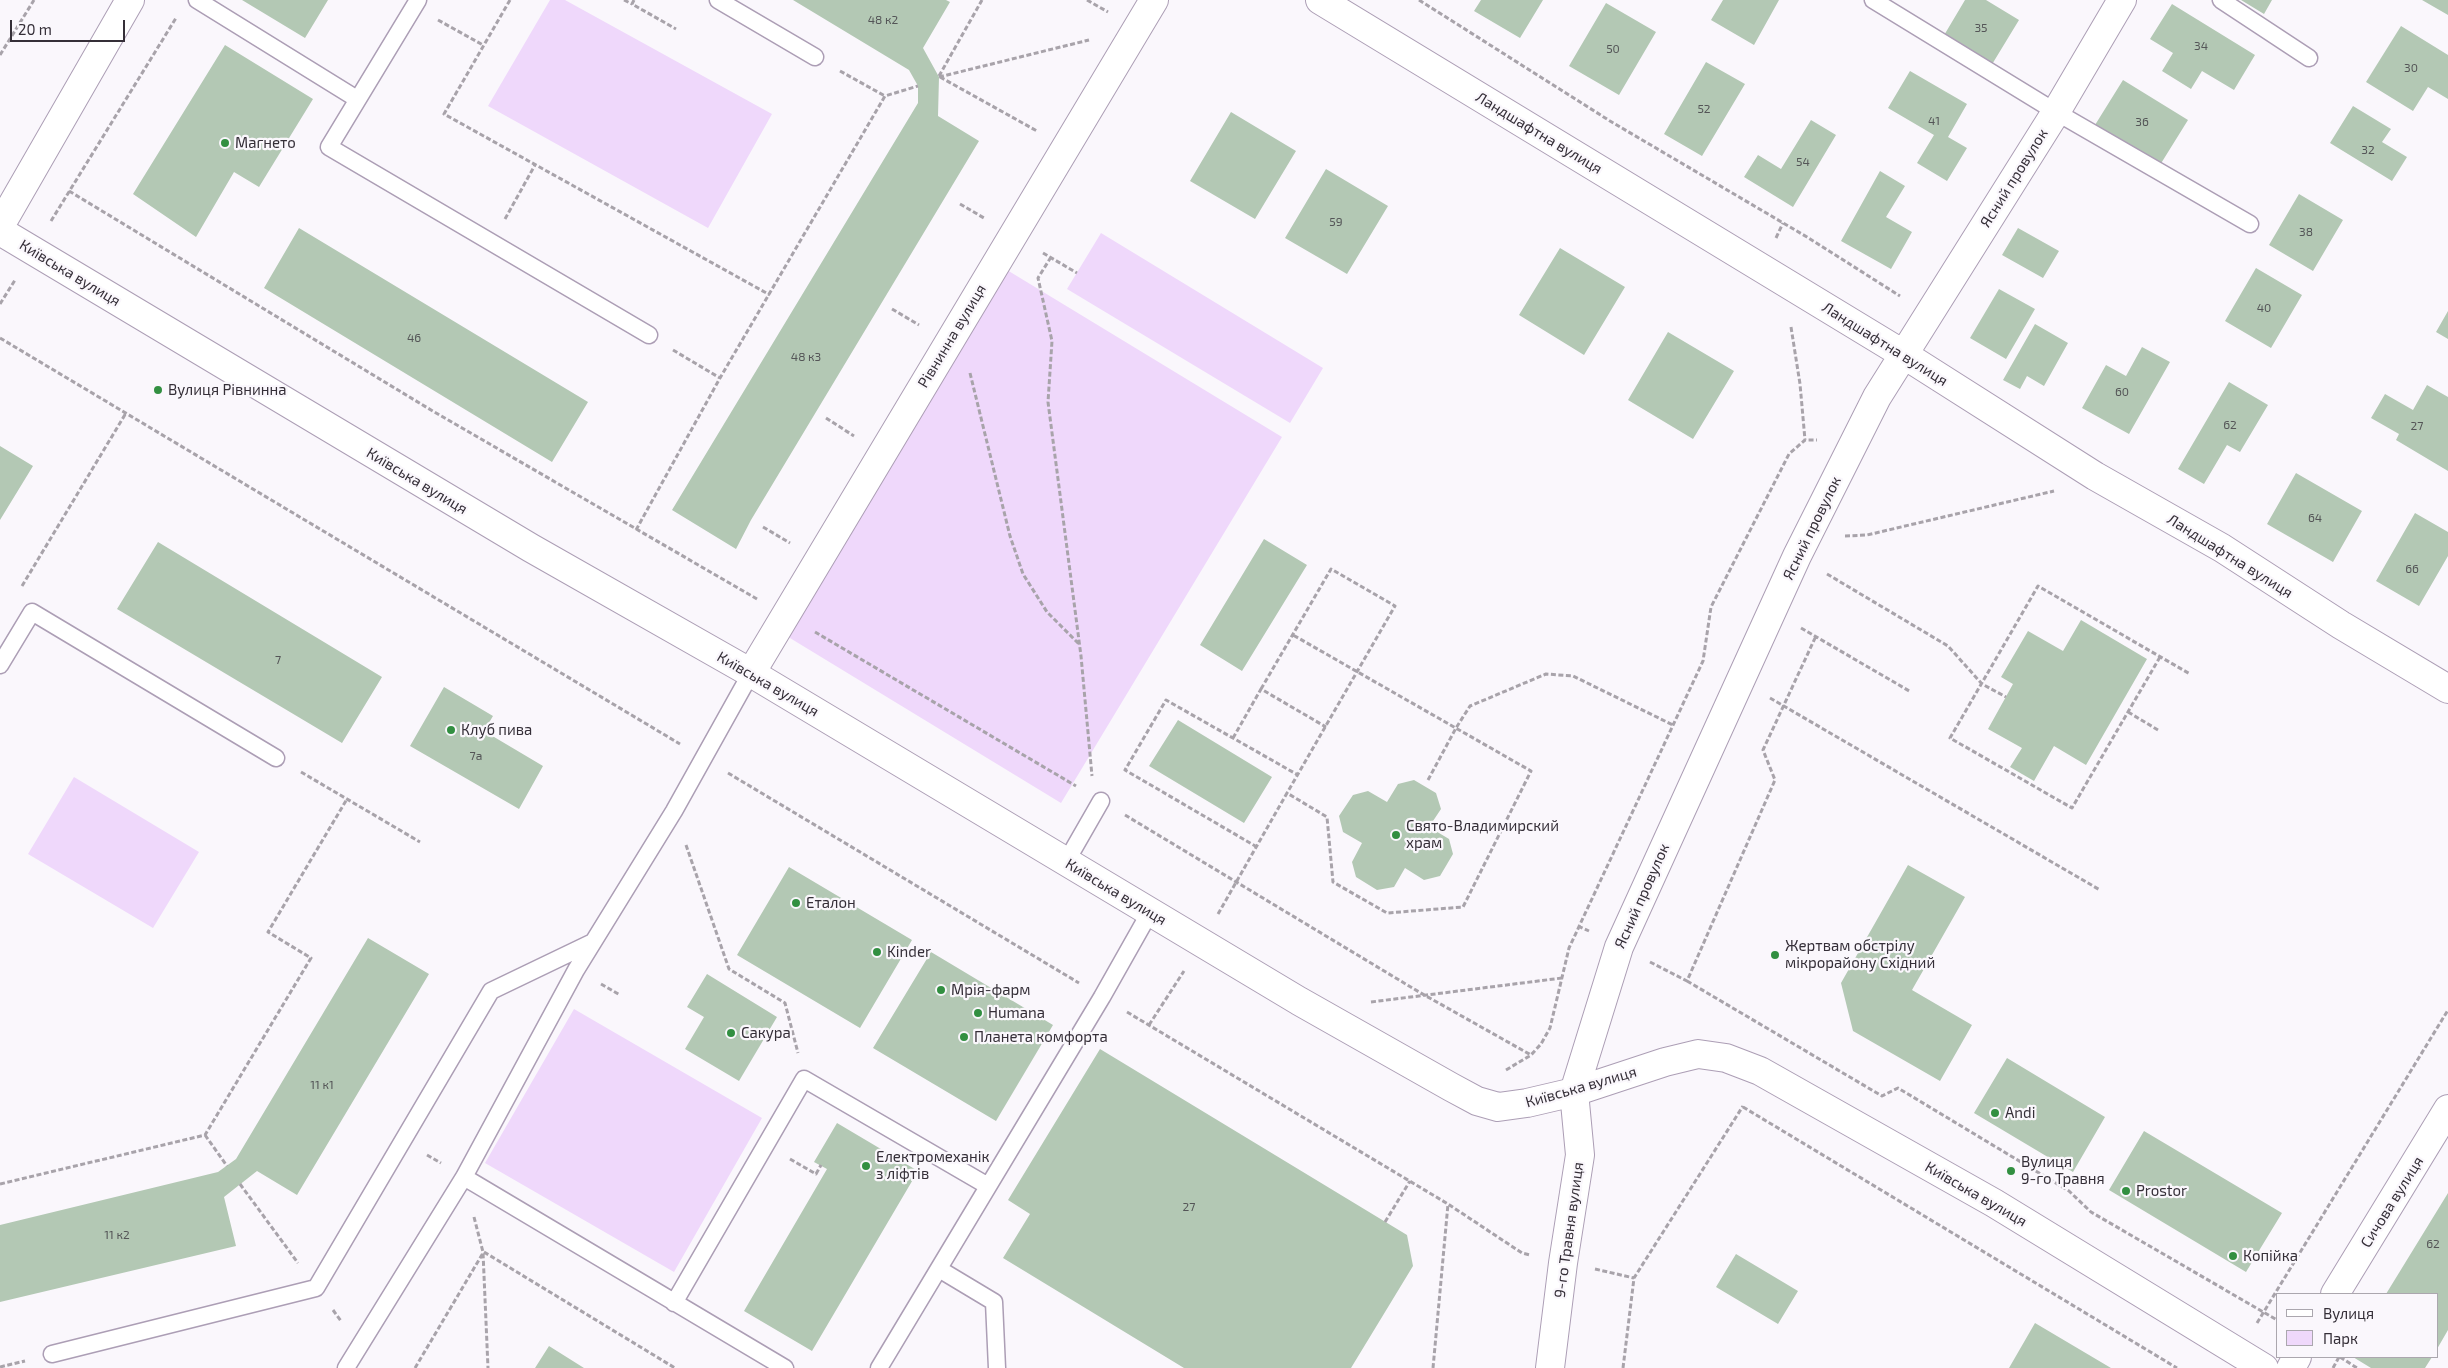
<!DOCTYPE html>
<meta charset="utf-8">
<style>
body{margin:0}
#map{position:relative;width:2448px;height:1368px;overflow:hidden;background:#faf7fc;font-family:"Exo 2",sans-serif}
canvas{display:block}
.legend{position:absolute;left:2276px;top:1293px;width:162px;height:65px;box-sizing:border-box;background:#faf7fc;border:1px solid #aba7ae;margin:0;padding:6px 9px;list-style:none;font-size:15px;color:#352f38}
.legend li{display:flex;align-items:center;gap:10px;height:25px}
.legend b{width:25px;border:1px solid #aba7ae}
.scale{position:absolute;left:10px;top:20px;width:115px;height:22px;box-sizing:border-box;border:2px solid #352f38;border-top:0;padding-left:6px;font-size:15px;line-height:18px;white-space:nowrap;color:#352f38;-webkit-text-stroke:4px #faf7fc;paint-order:stroke}
</style>
<div id="map">
<canvas width="2448" height="1368"></canvas>
<ul class="legend">
<li><b style="height:6px;background:#fff"></b>Вулиця</li>
<li><b style="height:14px;background:#efd8fb"></b>Парк</li>
</ul>
<div class="scale">20 m</div>
</div>
<script>
const ctx = document.querySelector('canvas').getContext('2d');
ctx.lineJoin = 'round';
function fillPath(path, color) {
  ctx.fillStyle = color;
  ctx.fill(path, 'evenodd');
}
function shape(rows) {
  const path = new Path2D();
  for (const r of rows) {
    path.moveTo(r[0], r[1]);
    for (let i = 2; i < r.length; i += 2) path.lineTo(r[i], r[i + 1]);
  }
  return path;
}
function stroke(path, color, width, dash) {
  ctx.strokeStyle = color;
  ctx.lineWidth = width;
  ctx.lineCap = dash ? 'butt' : 'round';
  ctx.setLineDash(dash || []);
  ctx.stroke(path);
}
function drawText(font, color, halo, rows, align = 'center') {
  ctx.font = font + ' "Exo 2",sans-serif';
  ctx.lineWidth = 4.5;
  ctx.setLineDash([]);
  ctx.textBaseline = 'middle';
  ctx.strokeStyle = halo;
  ctx.fillStyle = color;
  for (const [text, x, y, turn = 0] of rows) {
    ctx.save();
    ctx.translate(x, y);
    ctx.rotate((+turn || 0) * Math.PI / 180);
    ctx.textAlign = isNaN(turn) ? turn : align;
    if (halo) ctx.strokeText(text, 0, 0);
    ctx.fillText(text, 0, 0);
    ctx.restore();
  }
}
fillPath(shape([
 [550,0,565,0,772,114,708,228,488,106],
 [1101,233,1323,368,1290,423,1067,289],
 [1007,270,1282,437,1061,803,785,635],
 [74,777,199,852,153,928,28,854],
 [574,1009,762,1118,674,1272,485,1163]
]), '#efd8fb');
fillPath(shape([
 [242,0,328,0,305,38],
 [793,0,946,0,950,2,923,48,939,77,938,116,979,141,751,520,736,549,672,510,918,103,918,86,909,70],
 [1481,0,1543,0,1520,38,1474,11],
 [1723,0,1779,0,1754,45,1711,20],
 [1965,0,1986,0,2019,20,1991,66,1943,37],
 [2241,0,2272,0,2264,14],
 [2422,0,2448,0,2448,15],
 [1606,3,1656,32,1619,95,1569,66],
 [2172,4,2255,55,2234,90,2202,71,2191,89,2162,71,2173,53,2150,39],
 [2401,26,2448,55,2448,99,2428,87,2413,111,2366,82],
 [225,45,313,99,259,187,234,172,196,237,133,194],
 [1706,62,1745,84,1702,156,1664,134],
 [1910,71,1967,104,1948,137,1967,148,1947,181,1917,163,1934,135,1888,108],
 [2123,80,2188,120,2160,165,2095,125],
 [2353,106,2391,129,2382,142,2407,157,2392,181,2330,143],
 [1231,112,1296,151,1255,219,1190,181],
 [1811,120,1836,135,1793,207,1744,177,1758,155,1781,169],
 [1326,169,1388,206,1347,274,1285,238],
 [1880,171,1905,186,1886,217,1912,232,1891,269,1841,241],
 [2299,194,2343,220,2313,271,2269,245],
 [299,228,588,402,552,462,264,288],
 [2018,228,2059,251,2043,278,2002,255],
 [1560,248,1625,287,1584,355,1519,315],
 [2256,268,2302,295,2271,348,2225,321],
 [1999,289,2035,309,2006,359,1970,338],
 [2448,311,2448,339,2436,332],
 [2035,324,2068,343,2044,386,2027,376,2020,389,2003,380],
 [1668,332,1734,371,1693,439,1628,400],
 [2142,347,2170,362,2129,434,2082,408,2106,365,2126,376],
 [2229,382,2268,405,2240,452,2227,445,2204,484,2178,469],
 [2427,385,2448,397,2448,471,2396,440,2399,434,2371,418,2385,394,2413,410],
 [0,446,33,466,0,520],
 [2296,473,2362,511,2333,562,2267,524],
 [2415,513,2448,532,2448,556,2419,606,2376,581],
 [1264,539,1307,565,1242,671,1200,645],
 [158,542,382,677,342,743,117,609],
 [2081,620,2147,659,2086,765,2054,746,2034,781,2010,767,2022,748,1988,729,2013,684,2001,677,2028,631,2063,651],
 [444,687,493,716,484,731,543,766,519,809,410,746],
 [1178,720,1272,777,1244,823,1149,766],
 [1414,780,1436,793,1441,809,1429,827,1449,839,1453,854,1440,876,1424,880,1405,868,1394,887,1377,890,1356,877,1352,862,1362,843,1343,832,1339,816,1353,795,1368,791,1387,802,1398,784],
 [1908,865,1965,897,1912,990,1972,1025,1940,1081,1853,1031,1841,983],
 [789,867,912,940,860,1028,737,955],
 [368,938,429,974,297,1195,257,1171,224,1197,236,1246,0,1302,0,1225,218,1172,236,1159],
 [931,952,1053,1025,996,1121,873,1048],
 [707,974,777,1017,739,1081,685,1049,704,1017,687,1007],
 [1100,1049,1407,1235,1413,1266,1351,1368,1184,1368,1003,1258,1030,1214,1008,1200],
 [2007,1058,2105,1117,2073,1172,1974,1113],
 [837,1123,918,1171,812,1351,744,1311,827,1169,814,1162],
 [2144,1131,2282,1213,2246,1272,2109,1190],
 [2448,1193,2448,1330,2437,1349,2437,1294,2386,1294],
 [1736,1254,1798,1291,1778,1324,1716,1287],
 [2035,1323,2111,1368,2009,1368],
 [549,1346,584,1368,535,1368],
 [2353,1357,2432,1357,2425,1368,2371,1368]
]), '#b3c8b4');
const lane = shape([
 [197,0,357,99],
 [418,0,329,147,649,335],
 [718,0,815,57],
 [1873,0,2056,112,2250,224],
 [2221,0,2309,58],
 [0,665,32,612,276,758],
 [1066,862,1101,801],
 [464,1177,785,1368],
 [939,1269,994,1302,997,1368],
 [674,1303,804,1079,988,1186],
 [52,1354,316,1288,491,991,593,942],
 [346,1368,464,1177,576,970,674,811,751,673],
 [879,1368,1102,997,1150,912]
]);
const street = shape([
 [1320,0,1903,354,2095,476,2222,548,2341,625,2448,689],
 [751,673,1154,0],
 [1574,1092,1619,947,1797,556,1877,397,2056,112,2122,0],
 [1574,1092,1665,1062,1698,1054,1726,1058,1760,1071,1994,1203,2264,1368],
 [2335,1294,2448,1109],
 [2291,1368,2297,1357]
]);
const secondary = shape([
 [0,226,130,0],
 [0,231,531,548,751,673,1299,1001,1451,1087,1477,1101,1498,1107,1527,1103,1574,1092,1580,1155,1563,1263,1550,1368]
]);
stroke(lane, '#ac9eb5', 19);
stroke(street, '#ac9eb5', 30);
stroke(secondary, '#ac9eb5', 30);
stroke(shape([
 [510,0,444,114,770,295],
 [624,0,632,4],
 [634,0,632,4,676,29],
 [1087,0,1108,12],
 [1419,0,1610,121,1807,237,1900,296],
 [438,20,483,45],
 [0,55,34,0],
 [840,71,885,96],
 [939,76,982,0],
 [939,77,1089,40],
 [940,77,1037,131],
 [69,191,431,410,757,599],
 [960,204,984,218],
 [505,219,535,165],
 [51,221,176,18],
 [1776,238,1783,223],
 [1043,253,1077,273],
 [1051,257,1038,278,1052,341,1048,402,1081,656,1092,776],
 [0,304,15,280],
 [892,309,919,325],
 [1791,327,1800,384,1805,440],
 [0,338,680,744],
 [673,350,720,378],
 [970,373,1010,536,1023,574,1047,612,1079,644],
 [826,418,854,436],
 [763,527,790,543],
 [636,530,720,378,885,96,918,86],
 [1845,536,1867,535,2054,491],
 [1827,574,1948,646,1982,684,2006,697],
 [22,586,126,413],
 [1801,628,1911,692],
 [815,632,1076,786],
 [2160,657,2072,808,1950,738,2038,586,2190,674],
 [1261,689,1331,569,1395,606,1287,793],
 [1770,698,2100,890],
 [2128,712,2158,730],
 [1233,738,1261,689,1326,727],
 [301,772,420,842],
 [728,773,1079,983],
 [1428,780,1456,728,1470,706,1546,674,1573,676,1673,725],
 [1125,815,1419,992,1531,1055],
 [686,845,729,969,785,1003,798,1053],
 [1257,847,1125,770,1166,700,1298,775],
 [1218,914,1287,793,1327,817,1333,882,1387,913,1463,907,1531,771,1293,635],
 [1578,926,1589,931],
 [1650,962,1687,981,1775,780,1763,750,1816,636],
 [1687,981,1882,1096,1898,1088,2069,1191,2091,1212,2277,1320],
 [601,984,620,995],
 [1371,1002,1562,978],
 [1127,1012,1448,1204,1522,1253,1530,1255],
 [1149,1025,1184,971],
 [1506,1070,1531,1055,1541,1044,1550,1028,1569,948,1703,661,1711,607,1789,454,1805,440,1817,440],
 [1743,1107,2177,1368],
 [205,1135,227,1166],
 [427,1155,441,1163],
 [790,1159,816,1174,821,1165],
 [0,1184,205,1135,311,958,268,932,347,799],
 [240,1184,298,1263],
 [474,1217,483,1252,488,1368],
 [1385,1222,1410,1181],
 [484,1252,675,1368],
 [1595,1269,1634,1278],
 [333,1310,341,1321],
 [2257,1323,2448,1010],
 [2340,1357,2357,1368],
 [0,1367,25,1361],
 [415,1368,483,1253],
 [1433,1368,1448,1204],
 [1623,1368,1634,1278,1743,1106],
 [2333,1368,2339,1357]
]), '#a8a3aa', 3, [5, 2.5]);
stroke(lane, '#fff', 16);
stroke(street, '#fff', 28);
stroke(secondary, '#fff', 28);
for (const [x, y, r, color] of [
 [225,143,5,"#328f41"],
 [158,390,5,"#328f41"],
 [451,730,5,"#328f41"],
 [1396,835,5,"#328f41"],
 [796,903,5,"#328f41"],
 [877,952,5,"#328f41"],
 [1775,955,5,"#328f41"],
 [941,990,5,"#328f41"],
 [978,1013,5,"#328f41"],
 [731,1033,5,"#328f41"],
 [964,1037,5,"#328f41"],
 [1995,1113,5,"#328f41"],
 [866,1166,5,"#328f41"],
 [2011,1171,5,"#328f41"],
 [2126,1191,5,"#328f41"],
 [2233,1256,5,"#328f41"]
]) {
  const dot = new Path2D();
  dot.arc(x, y, r, 0, 2 * Math.PI);
  ctx.fillStyle = color;
  ctx.fill(dot);
  stroke(dot, '#faf7fc', 2);
}
drawText('12px', '#545557', null, [
 ["48 к2",883,20],
 ["35",1981,28],
 ["34",2201,46],
 ["50",1613,49],
 ["30",2411,68],
 ["52",1704,109],
 ["41",1934,121],
 ["36",2142,122],
 ["32",2368,150],
 ["54",1803,162],
 ["59",1336,222],
 ["38",2306,232],
 ["40",2264,308],
 ["46",414,338],
 ["48 к3",806,357],
 ["60",2122,392],
 ["62",2230,425],
 ["27",2417,426],
 ["64",2315,518],
 ["66",2412,569],
 ["7",278,660],
 ["7а",476,756],
 ["11 к1",322,1085],
 ["27",1189,1207],
 ["11 к2",117,1235],
 ["62",2433,1244]
]);
drawText('15px', '#352f38', '#faf7fc', [
 ["Ландшафтна вулиця",1539,133,31],
 ["Ясний провулок",2014,178,-58],
 ["Київська вулиця",70,273,31],
 ["Рівнинна вулиця",952,336,-59],
 ["Ландшафтна вулиця",1885,344,32],
 ["Київська вулиця",417,481,31],
 ["Ясний провулок",1812,528,-64],
 ["Ландшафтна вулиця",2230,556,32],
 ["Київська вулиця",768,684,30],
 ["Київська вулиця",1116,892,31],
 ["Ясний провулок",1642,896,-66],
 ["Київська вулиця",1581,1087,-16],
 ["Київська вулиця",1976,1194,30],
 ["Сичова вулиця",2392,1202,-58],
 ["9-го Травня вулиця",1569,1230,-82]
]);
drawText('15px', '#352f38', '#faf7fc', [
 ["Магнето",235,143],
 ["Вулиця Рівнинна",168,390],
 ["Клуб пива",461,730],
 ["Свято-Владимирский",1406,826],
 ["храм",1406,843],
 ["Еталон",806,903],
 ["Жертвам обстрілу",1785,946],
 ["мікрорайону Східний",1785,963],
 ["Kinder",887,952],
 ["Мрія-фарм",951,990],
 ["Humana",988,1013],
 ["Сакура",741,1033],
 ["Планета комфорта",974,1037],
 ["Andi",2005,1113],
 ["Електромеханік",876,1157],
 ["з ліфтів",876,1174],
 ["Вулиця",2021,1162],
 ["9-го Травня",2021,1179],
 ["Prostor",2136,1191],
 ["Копійка",2243,1256]
], 'left');
</script>
